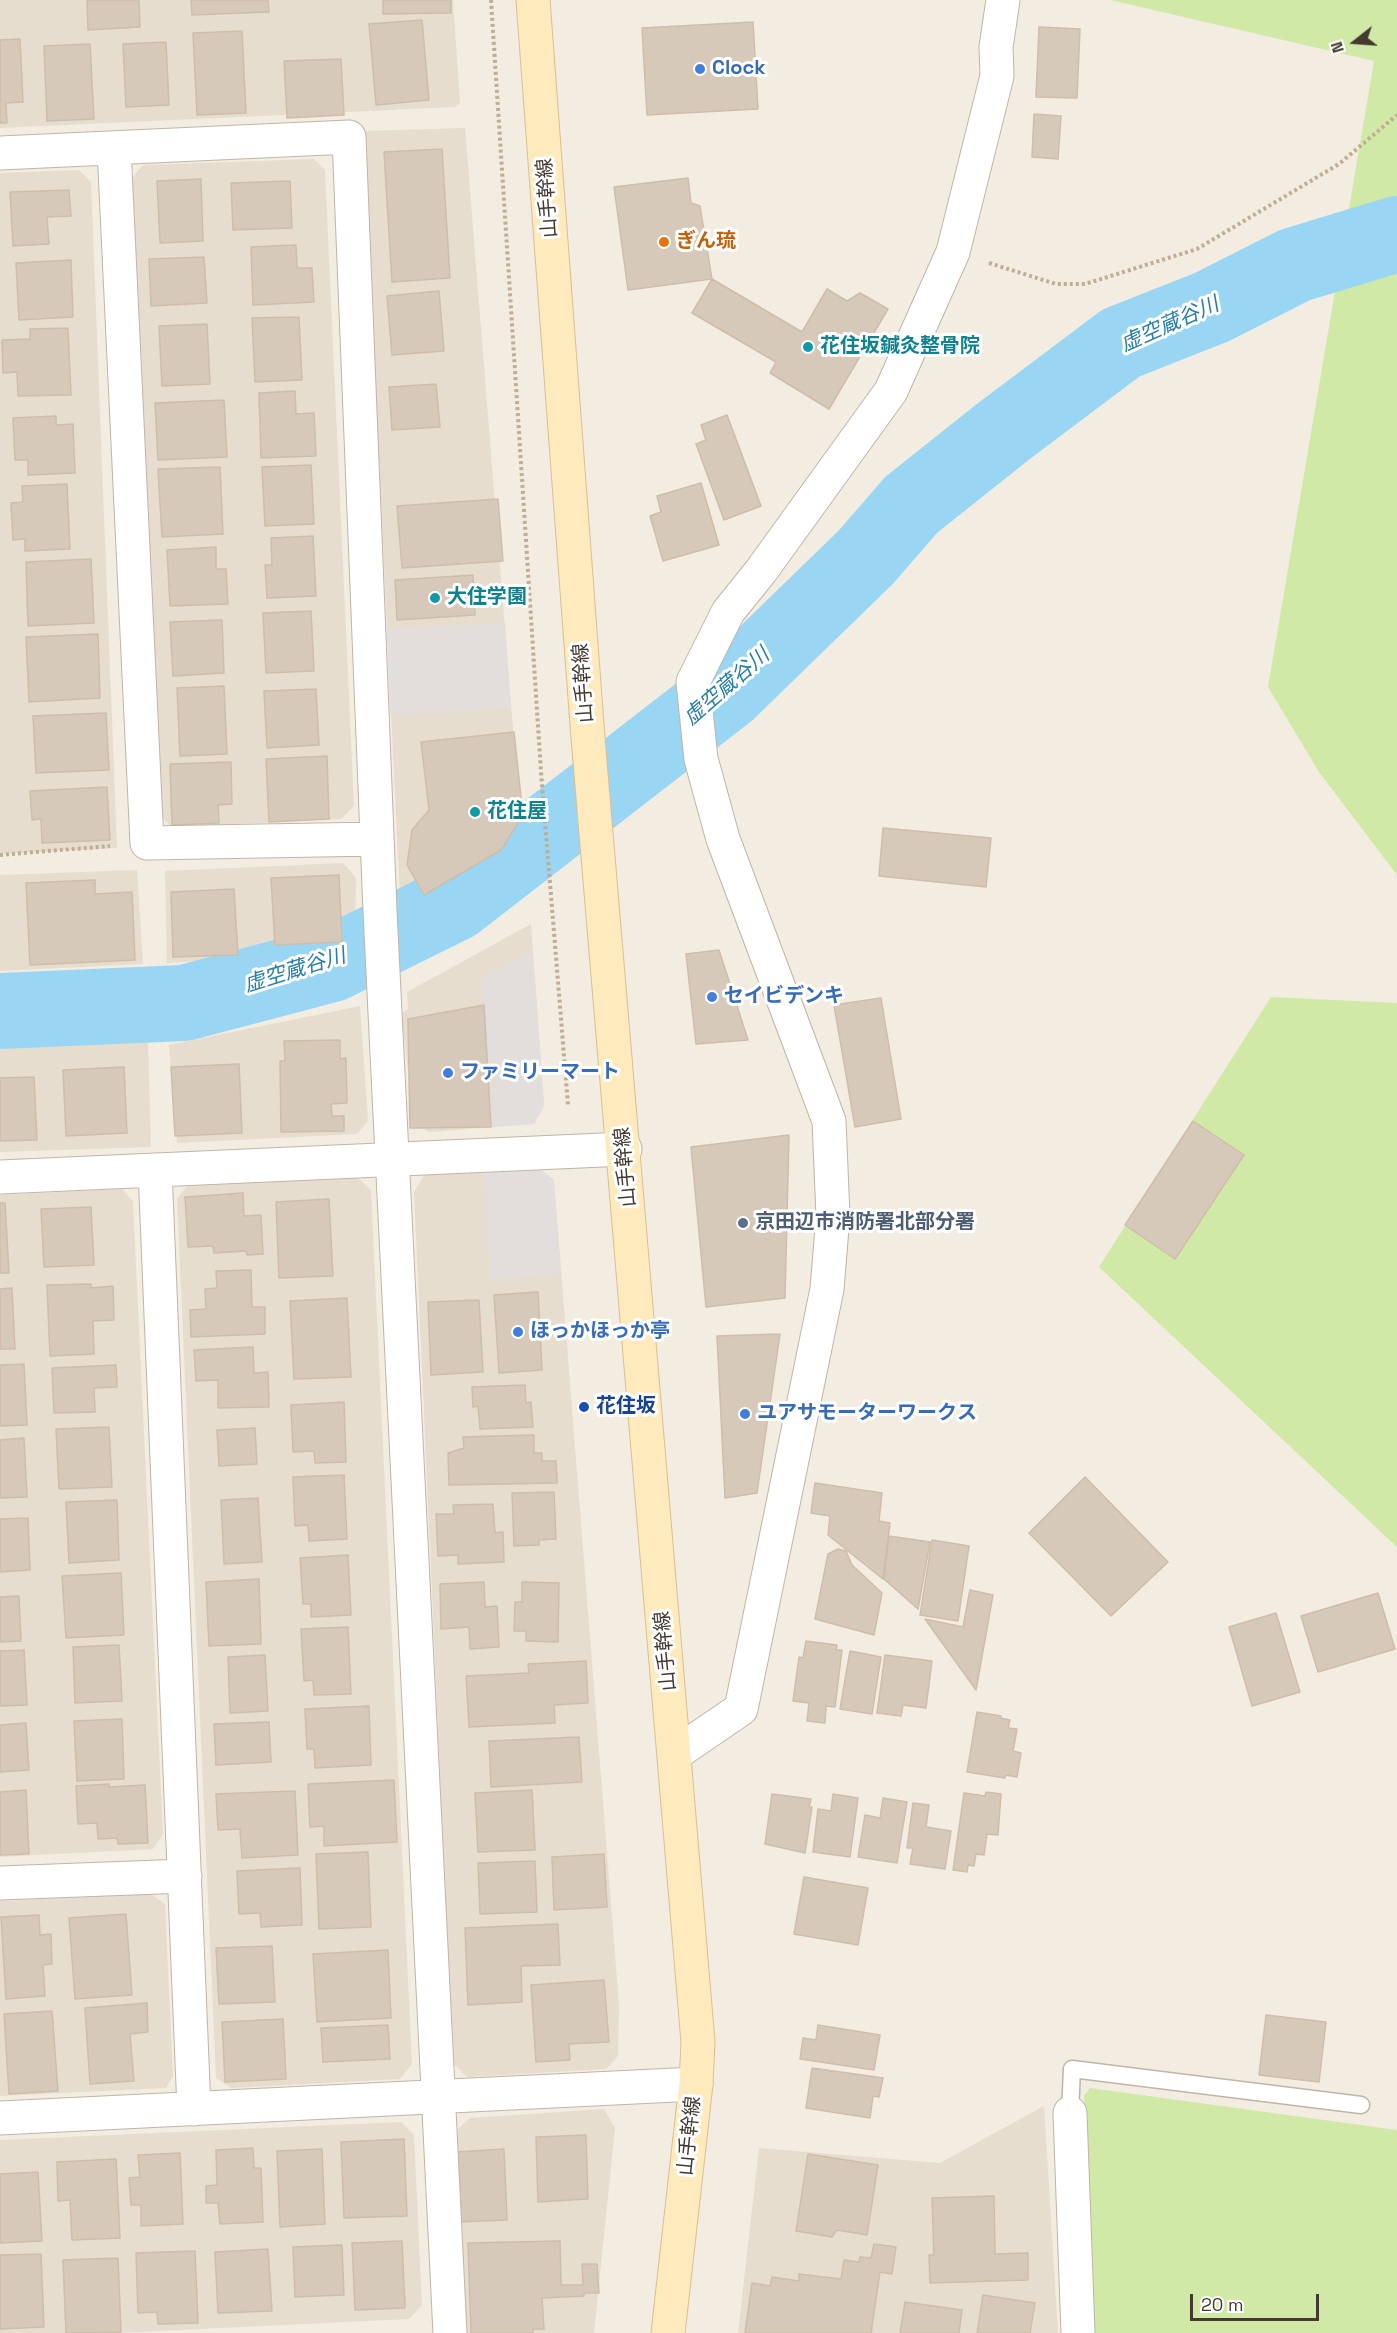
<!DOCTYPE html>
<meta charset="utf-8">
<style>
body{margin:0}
#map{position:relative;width:1397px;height:2333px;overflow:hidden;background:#f2ece1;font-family:"Space Grotesk",sans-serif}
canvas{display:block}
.north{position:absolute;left:1325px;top:12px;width:60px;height:60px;-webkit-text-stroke:4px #fff;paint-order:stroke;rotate:253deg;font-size:16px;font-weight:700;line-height:24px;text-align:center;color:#433b32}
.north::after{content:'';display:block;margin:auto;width:21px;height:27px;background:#433b32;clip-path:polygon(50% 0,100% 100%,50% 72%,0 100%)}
.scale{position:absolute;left:1190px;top:2294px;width:129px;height:27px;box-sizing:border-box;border:3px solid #433b32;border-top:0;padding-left:8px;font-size:18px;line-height:21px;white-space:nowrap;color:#433b32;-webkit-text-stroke:4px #fff;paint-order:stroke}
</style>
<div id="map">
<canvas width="1397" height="2333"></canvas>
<div class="north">N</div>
<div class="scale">20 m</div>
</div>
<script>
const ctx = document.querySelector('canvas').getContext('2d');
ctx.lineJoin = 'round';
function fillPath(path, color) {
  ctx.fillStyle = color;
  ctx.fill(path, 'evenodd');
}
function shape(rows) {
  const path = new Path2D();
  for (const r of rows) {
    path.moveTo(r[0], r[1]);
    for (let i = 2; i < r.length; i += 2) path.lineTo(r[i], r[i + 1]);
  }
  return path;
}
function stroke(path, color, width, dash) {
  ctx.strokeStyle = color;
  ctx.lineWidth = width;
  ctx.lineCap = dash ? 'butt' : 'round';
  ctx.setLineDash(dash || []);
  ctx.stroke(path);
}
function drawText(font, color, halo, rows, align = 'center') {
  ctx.font = font + ' "Space Grotesk","Noto Sans JP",sans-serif';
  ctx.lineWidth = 6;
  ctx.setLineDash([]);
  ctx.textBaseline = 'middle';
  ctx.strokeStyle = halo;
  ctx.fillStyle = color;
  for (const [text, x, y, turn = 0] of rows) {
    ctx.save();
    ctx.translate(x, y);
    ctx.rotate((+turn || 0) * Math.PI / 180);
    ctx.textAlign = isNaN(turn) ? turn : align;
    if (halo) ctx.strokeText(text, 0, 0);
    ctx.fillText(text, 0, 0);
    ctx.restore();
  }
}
fillPath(shape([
 [0,0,453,0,460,103,455,107,0,128],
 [465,128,522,842,401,919,363,131],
 [314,159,325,170,354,806,341,819,171,827,160,815,132,178,143,165],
 [79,170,91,182,117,848,0,854,0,173],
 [343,863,356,878,355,932,214,960,167,963,165,871],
 [137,870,143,964,0,971,0,875],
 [531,924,544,1106,534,1124,429,1132,415,1124,401,1014,408,1009,407,992],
 [360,1006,368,1121,357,1134,177,1143,169,1045],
 [148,1042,151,1147,0,1152,0,1048],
 [538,1167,554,1180,619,2005,618,2056,606,2069,467,2077,453,2063,414,1192,425,1174],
 [358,1178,371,1190,412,2064,400,2079,231,2088,216,2078,177,1199,187,1186],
 [122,1189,133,1201,163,1834,153,1849,0,1857,0,1195],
 [151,1894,165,1904,173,2076,166,2088,0,2096,0,1901],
 [1044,2106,1058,2333,738,2333,759,2148,940,2163],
 [604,2109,615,2128,594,2333,462,2333,457,2130,470,2118],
 [401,2122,414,2135,422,2305,409,2319,118,2333,0,2333,0,2140]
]), '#e6ddcf');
fillPath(shape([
 [1110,0,1397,0,1397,875,1319,772,1268,687,1374,61],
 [1271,997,1397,1003,1397,1547,1099,1267],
 [1090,2088,1397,2130,1397,2333,1095,2333,1084,2096]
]), '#d1e9a7');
fillPath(shape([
 [505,623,511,708,390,714,387,629],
 [533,952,544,1106,534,1124,491,1127,481,977],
 [538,1167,554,1180,560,1274,490,1279,484,1170]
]), '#e2dedb');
stroke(shape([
 [0,1011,184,1003,332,964,455,903,727,692,866,557,911,505,1004,431,1121,343,1212,307,1295,265,1397,234]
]), '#99d6f4', 76);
const building = shape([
 [87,0,139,0,140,27,88,30,87,0],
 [191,0,268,0,269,12,192,15,191,0],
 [383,0,451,0,451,13,383,14,383,0],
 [422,20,429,100,376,105,369,24,422,20],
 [753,22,758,109,647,115,642,28,753,22],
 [1039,27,1080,29,1077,98,1036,97,1039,27],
 [242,31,246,113,197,115,193,33,242,31],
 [20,39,23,102,6,103,7,123,0,123,0,40,20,39],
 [166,42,169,105,126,107,123,44,166,42],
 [90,44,94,119,47,121,44,46,90,44],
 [341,59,344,115,287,118,284,61,341,59],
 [1034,114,1061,116,1058,159,1032,157,1034,114],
 [442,149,450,278,392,282,384,152,442,149],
 [688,178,691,203,700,206,712,279,628,290,614,187,688,178],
 [201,179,203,241,160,243,157,181,201,179],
 [290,181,292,228,233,230,231,183,290,181],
 [69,190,71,216,47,217,49,244,13,246,10,192,69,190],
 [296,245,297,268,312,268,314,302,253,305,251,247,296,245],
 [204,257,207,303,151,306,149,259,204,257],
 [71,260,73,317,19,320,16,263,71,260],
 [712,279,802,332,827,289,847,301,860,293,888,309,829,409,770,373,776,362,692,313,712,279],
 [439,291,444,351,392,355,387,296,439,291],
 [299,317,302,380,255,382,252,318,299,317],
 [207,324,210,384,162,386,159,326,207,324],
 [68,328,71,395,18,396,17,372,3,373,2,340,30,339,30,329,68,328],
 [436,384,440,427,392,430,389,387,436,384],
 [295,391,296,414,314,413,316,456,261,458,259,393,295,391],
 [224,400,227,457,158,460,155,403,224,400],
 [727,415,761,506,724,520,696,444,706,440,701,425,727,415],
 [56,416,56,425,73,424,75,473,28,475,28,460,15,460,13,418,56,416],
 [311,465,314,524,265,526,262,467,311,465],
 [220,467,223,534,162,537,158,469,220,467],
 [701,483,719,545,663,561,650,516,661,512,657,496,701,483],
 [67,484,70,549,25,551,25,539,13,540,11,503,23,502,22,486,67,484],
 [498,499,503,561,402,568,397,506,498,499],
 [313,536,316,596,267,598,265,565,272,565,271,538,313,536],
 [216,547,216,569,226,569,228,604,170,606,167,550,216,547],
 [91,559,94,623,28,626,26,562,91,559],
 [473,575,475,615,397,620,395,580,473,575],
 [311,611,314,671,266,673,263,613,311,611],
 [222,620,224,673,173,676,170,622,222,620],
 [98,634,100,698,29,702,26,637,98,634],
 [224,686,227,754,180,756,177,688,224,686],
 [316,689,319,745,267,748,264,691,316,689],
 [106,713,109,770,36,773,33,716,106,713],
 [514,732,523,815,501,850,424,895,407,865,412,830,429,810,421,742,514,732],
 [327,756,329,819,269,822,266,759,327,756],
 [231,762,232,804,218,805,219,823,172,825,170,764,231,762],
 [107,787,110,840,42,843,41,819,32,820,30,791,107,787],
 [883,828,991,838,986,887,879,876,883,828],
 [339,875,342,942,275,945,271,878,339,875],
 [95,880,95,894,132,892,135,960,30,965,26,883,95,880],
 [234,889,238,955,173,957,171,892,234,889],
 [719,950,748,1040,696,1044,686,954,719,950],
 [881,998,901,1119,855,1127,834,1005,881,998],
 [484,1005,491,1127,410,1128,408,1019,484,1005],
 [340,1040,340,1059,346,1058,347,1103,331,1104,332,1116,344,1116,344,1131,281,1132,280,1061,285,1061,284,1041,340,1040],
 [239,1064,242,1133,175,1136,171,1067,239,1064],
 [124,1067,127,1133,66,1136,63,1070,124,1067],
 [34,1077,37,1140,0,1141,0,1078,34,1077],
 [1193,1121,1244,1155,1175,1259,1125,1225,1193,1121],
 [789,1135,785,1298,706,1307,691,1147,789,1135],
 [243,1193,244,1216,261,1215,263,1254,247,1255,246,1251,214,1253,213,1246,188,1247,185,1197,243,1193],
 [329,1199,333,1276,279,1278,276,1202,329,1199],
 [0,1203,5,1203,9,1273,0,1273,0,1203],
 [91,1207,94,1265,44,1267,41,1209,91,1207],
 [251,1270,252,1307,265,1307,265,1334,191,1337,190,1310,206,1309,205,1289,217,1288,216,1271,251,1270],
 [91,1284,91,1288,113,1286,114,1320,93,1321,94,1354,50,1356,47,1285,91,1284],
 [12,1288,15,1349,0,1349,0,1289,12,1288],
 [538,1292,542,1370,499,1373,494,1295,538,1292],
 [347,1298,351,1377,294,1379,290,1301,347,1298],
 [479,1300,483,1372,431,1375,428,1302,479,1300],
 [780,1334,757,1493,725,1498,717,1336,780,1334],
 [253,1347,254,1373,268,1372,269,1407,218,1408,218,1380,196,1381,194,1350,253,1347],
 [24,1364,27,1425,0,1426,0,1365,24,1364],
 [116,1365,117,1387,94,1388,95,1412,54,1413,52,1368,116,1365],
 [525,1385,526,1403,531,1402,533,1427,480,1429,478,1406,473,1407,472,1387,525,1385],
 [344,1402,346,1462,315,1463,314,1451,293,1452,291,1405,344,1402],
 [109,1427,112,1487,59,1489,56,1429,109,1427],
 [255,1428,257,1464,219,1466,217,1430,255,1428],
 [534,1435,534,1453,542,1453,542,1461,556,1461,557,1483,449,1485,448,1453,464,1448,463,1437,534,1435],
 [24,1438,27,1497,0,1498,0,1440,24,1438],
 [344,1475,347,1539,309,1541,308,1525,295,1526,293,1477,344,1475],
 [1085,1477,1168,1562,1111,1616,1029,1533,1085,1477],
 [815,1483,882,1493,879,1521,890,1523,883,1579,828,1535,830,1516,811,1513,815,1483],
 [554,1492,556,1539,539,1540,539,1545,514,1546,512,1493,554,1492],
 [258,1498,262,1562,224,1564,221,1500,258,1498],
 [117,1500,119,1560,69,1563,66,1502,117,1500],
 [493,1504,495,1533,503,1532,504,1562,458,1564,458,1555,438,1556,436,1514,454,1514,453,1505,493,1504],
 [28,1518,30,1570,0,1572,0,1519,28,1518],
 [889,1536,930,1542,918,1609,884,1579,889,1536],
 [932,1540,969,1546,958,1621,920,1615,932,1540],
 [838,1549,846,1551,852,1565,882,1593,874,1635,815,1619,828,1554,838,1549],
 [348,1555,351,1615,311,1617,311,1604,303,1604,300,1558,348,1555],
 [121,1573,124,1635,66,1638,62,1576,121,1573],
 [259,1579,261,1644,209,1646,206,1582,259,1579],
 [484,1582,485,1607,497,1606,499,1647,470,1649,469,1627,441,1629,440,1584,484,1582],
 [522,1582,559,1583,558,1642,526,1641,526,1631,514,1631,515,1602,522,1602,522,1582],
 [970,1590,993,1595,976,1690,925,1619,963,1627,970,1590],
 [1378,1593,1395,1649,1318,1672,1301,1616,1378,1593],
 [19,1596,21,1641,0,1642,0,1597,19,1596],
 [1276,1613,1300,1692,1252,1706,1229,1627,1276,1613],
 [348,1627,351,1694,314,1695,313,1680,304,1681,301,1629,348,1627],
 [806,1641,837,1645,836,1650,842,1650,835,1707,826,1706,825,1723,807,1721,809,1703,793,1701,799,1657,803,1658,806,1641],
 [119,1645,122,1701,75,1703,73,1647,119,1645],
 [24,1650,27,1705,0,1706,0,1651,24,1650],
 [850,1651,881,1657,872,1714,840,1709,850,1651],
 [265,1655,268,1711,230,1713,228,1657,265,1655],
 [885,1655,932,1661,926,1708,903,1705,901,1716,877,1713,885,1655],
 [586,1661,588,1703,554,1705,555,1723,469,1727,466,1676,529,1673,528,1664,586,1661],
 [369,1706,371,1765,315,1768,314,1749,307,1749,305,1709,369,1706],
 [977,1712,1001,1716,1000,1718,1010,1720,1008,1728,1017,1729,1013,1751,1021,1753,1017,1777,1006,1775,1005,1778,967,1772,977,1712],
 [122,1719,124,1779,77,1781,74,1721,122,1719],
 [269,1722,271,1762,216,1765,214,1724,269,1722],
 [26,1723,29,1770,0,1772,0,1725,26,1723],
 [579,1737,582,1782,491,1787,489,1741,579,1737],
 [394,1780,397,1842,324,1846,324,1826,310,1827,308,1784,394,1780],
 [109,1784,109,1787,145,1785,148,1843,118,1844,117,1838,98,1839,97,1823,78,1824,76,1786,109,1784],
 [26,1790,29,1854,0,1855,0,1792,26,1790],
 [532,1790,535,1850,478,1852,475,1793,532,1790],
 [295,1791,298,1855,242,1858,240,1829,218,1830,216,1794,295,1791],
 [986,1792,1001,1794,998,1835,987,1834,984,1855,976,1854,974,1866,968,1865,967,1872,953,1870,964,1793,985,1796,986,1792],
 [772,1794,811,1799,809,1807,812,1807,805,1853,765,1844,772,1794],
 [833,1794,858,1798,850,1857,813,1852,818,1809,831,1811,833,1794],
 [883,1798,907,1802,897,1863,858,1857,865,1815,880,1818,883,1798],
 [913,1803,929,1805,926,1827,951,1831,945,1869,910,1864,913,1848,907,1848,913,1803],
 [368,1852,371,1927,319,1929,316,1854,368,1852],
 [604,1854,607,1907,554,1910,552,1857,604,1854],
 [535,1861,537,1912,480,1914,478,1863,535,1861],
 [300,1868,302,1925,261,1927,260,1913,239,1914,237,1871,300,1868],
 [804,1877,868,1888,858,1945,794,1934,804,1877],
 [126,1914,132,1995,75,1999,69,1918,126,1914],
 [39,1915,40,1935,51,1934,52,1964,43,1965,45,1996,6,1999,1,1917,39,1915],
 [558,1924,560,1965,521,1966,522,2002,468,2005,465,1928,558,1924],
 [272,1946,275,2002,219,2004,216,1948,272,1946],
 [388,1950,391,2018,317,2022,313,1954,388,1950],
 [604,1980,609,2042,569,2044,570,2060,536,2062,531,1985,604,1980],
 [147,2003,148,2032,130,2034,134,2081,90,2084,85,2008,147,2003],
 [52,2011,58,2091,9,2094,4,2014,52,2011],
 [1266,2015,1326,2022,1319,2082,1259,2075,1266,2015],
 [283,2019,286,2079,225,2082,222,2022,283,2019],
 [388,2025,390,2059,323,2062,321,2028,388,2025],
 [818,2025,880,2035,874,2070,800,2059,803,2038,816,2040,818,2025],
 [812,2068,883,2078,879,2097,873,2096,870,2118,806,2108,812,2068],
 [586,2135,588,2199,538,2202,536,2137,586,2135],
 [404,2139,407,2216,344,2218,341,2142,404,2139],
 [253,2148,254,2168,261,2168,263,2222,220,2224,218,2203,206,2203,206,2186,217,2185,216,2150,253,2148],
 [322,2149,325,2224,280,2227,277,2151,322,2149],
 [504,2149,507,2220,459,2222,456,2152,504,2149],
 [180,2153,183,2224,141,2226,141,2205,131,2205,129,2178,140,2177,138,2155,180,2153],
 [808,2154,878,2165,867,2235,837,2230,832,2237,796,2231,808,2154],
 [116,2159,120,2238,72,2240,70,2200,58,2201,57,2162,116,2159],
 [38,2172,42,2241,0,2243,0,2174,38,2172],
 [994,2196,995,2254,1028,2253,1028,2280,930,2283,929,2255,934,2255,932,2198,994,2196],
 [402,2241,405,2308,355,2310,352,2243,402,2241],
 [560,2241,561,2285,583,2285,582,2264,597,2264,599,2293,584,2293,584,2296,542,2298,544,2329,533,2329,533,2333,471,2333,468,2243,560,2241],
 [874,2244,896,2247,892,2274,880,2272,871,2333,745,2333,752,2283,770,2286,772,2277,799,2281,799,2274,841,2279,844,2260,859,2262,860,2257,871,2258,874,2244],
 [342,2245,344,2295,295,2297,293,2247,342,2245],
 [268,2249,272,2311,218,2313,215,2252,268,2249],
 [195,2251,198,2323,158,2324,157,2312,138,2313,136,2253,195,2251],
 [41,2254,44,2327,0,2329,0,2255,41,2254],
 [118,2258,121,2332,66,2333,63,2260,118,2258],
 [983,2295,1035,2303,1030,2333,977,2333,983,2295],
 [905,2302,962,2310,959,2333,900,2333,905,2302]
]);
fillPath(building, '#d7c9b9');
stroke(building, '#cfbda9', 1.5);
const lane = shape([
 [1070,2113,1072,2069,1361,2105]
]);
const street = shape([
 [114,148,147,843,377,839],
 [0,153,349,137,380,911,450,2333],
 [155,1170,194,2109],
 [0,1177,625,1149],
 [675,1754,741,1709,827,1289,833,1216,829,1121,723,839,701,759,693,682,728,612,761,571,891,391,953,252,997,76,996,47,1003,0],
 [0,1883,185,1876],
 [1070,2113,1078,2333],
 [0,2118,696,2084]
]);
const secondary = shape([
 [533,0,588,738,698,2042,696,2084,668,2333]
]);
stroke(lane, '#c0b5a7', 19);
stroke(street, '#c0b5a7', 35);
stroke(secondary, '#d8bf90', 35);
stroke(shape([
 [491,0,541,772,568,1105],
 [989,263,1056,284,1085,284,1197,249,1339,164,1397,115],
 [0,855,110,846]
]), '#c0ad94', 4, [3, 3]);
stroke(lane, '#fff', 16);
stroke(street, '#fff', 33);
stroke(secondary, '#ffeabe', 33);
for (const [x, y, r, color] of [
 [700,69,6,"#3f7fe0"],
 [664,242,6,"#e8710a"],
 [808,347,6,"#0f9aa8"],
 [435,598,6,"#0f9aa8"],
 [475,812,6,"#0f9aa8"],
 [712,997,6,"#3f7fe0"],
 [448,1073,6,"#3f7fe0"],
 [743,1223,6,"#5c6f8a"],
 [518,1332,6,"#3f7fe0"],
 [584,1407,6,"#1a4fb4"],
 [745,1414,6,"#3f7fe0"]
]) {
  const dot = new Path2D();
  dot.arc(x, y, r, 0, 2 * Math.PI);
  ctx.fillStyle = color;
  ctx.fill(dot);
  stroke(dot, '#fff', 2);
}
drawText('bold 20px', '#366cbe', '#fff', [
 ["Clock",712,69],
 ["セイビデンキ",724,997],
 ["ファミリーマート",460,1073],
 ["ほっかほっか亭",530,1332],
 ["ユアサモーターワークス",757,1414]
], 'left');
drawText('20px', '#433b32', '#fff', [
 ["山手幹線",548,198,-94],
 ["山手幹線",584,683,-94],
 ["山手幹線",626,1167,-95],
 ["山手幹線",666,1651,-95],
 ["山手幹線",690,2136,-84]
]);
drawText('bold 20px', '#c56008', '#fff', [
 ["ぎん琉",676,242]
], 'left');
drawText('bold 20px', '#0d838f', '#fff', [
 ["花住坂鍼灸整骨院",820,347],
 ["大住学園",447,598],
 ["花住屋",487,812]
], 'left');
drawText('bold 20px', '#4e5e75', '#fff', [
 ["京田辺市消防署北部分署",755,1223]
], 'left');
drawText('bold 20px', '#164399', '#fff', [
 ["花住坂",596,1407]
], 'left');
drawText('italic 21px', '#257eac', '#fff', [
 ["虚空蔵谷川",1170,325,-24],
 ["虚空蔵谷川",727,687,-41],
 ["虚空蔵谷川",295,971,-17]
]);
</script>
